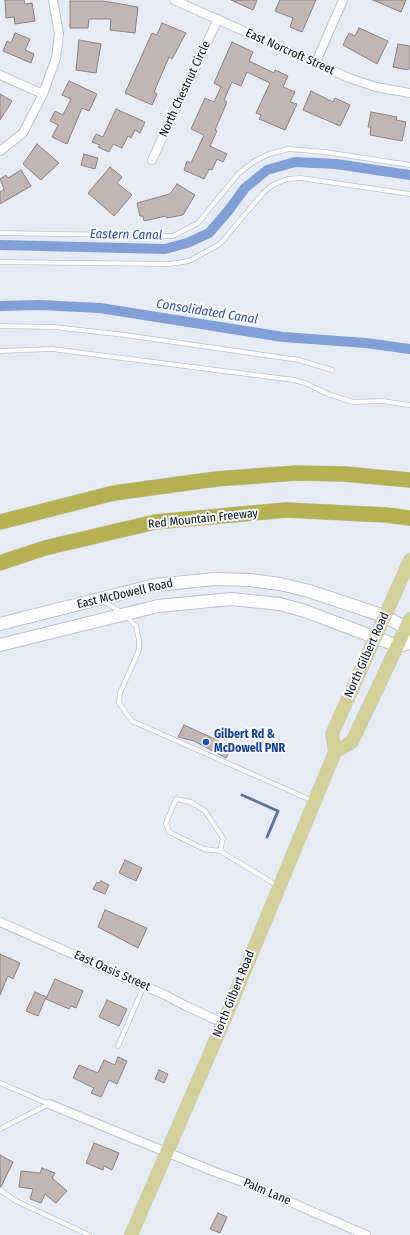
<!DOCTYPE html>
<style>
body{margin:0}
canvas{display:block;background:#e7ebf5}
</style>
<canvas width="410" height="1235"></canvas>
<script>
const ctx = document.querySelector('canvas').getContext('2d');
ctx.lineJoin = 'round';
function shape(rows) {
  const path = new Path2D();
  for (const r of rows) {
    path.moveTo(r[0], r[1]);
    for (let i = 2; i < r.length; i += 2) path.lineTo(r[i], r[i + 1]);
  }
  return path;
}
function stroke(path, color, width, dash) {
  ctx.strokeStyle = color;
  ctx.lineWidth = width;
  ctx.lineCap = dash ? 'butt' : 'round';
  ctx.setLineDash(dash || []);
  ctx.stroke(path);
}
function fillPath(path, color) {
  ctx.fillStyle = color;
  ctx.fill(path, 'evenodd');
}
function drawText(font, color, halo, rows, align = 'center') {
  ctx.font = font + ' "Fira Sans Condensed",sans-serif';
  ctx.lineWidth = 4;
  ctx.setLineDash([]);
  ctx.textBaseline = 'middle';
  ctx.strokeStyle = halo;
  ctx.fillStyle = color;
  for (const [text, x, y, turn = 0] of rows) {
    ctx.save();
    ctx.translate(x, y);
    ctx.rotate((+turn || 0) * Math.PI / 180);
    ctx.textAlign = isNaN(turn) ? turn : align;
    if (halo) ctx.strokeText(text, 0, 0);
    ctx.fillText(text, 0, 0);
    ctx.restore();
  }
}
stroke(shape([
 [242,795,278,811,267,837]
]), '#5e749d', 3);
stroke(shape([
 [0,245,165,249,187,243,209,233,228,211,245,188,267,170,295,162,336,164,410,175],
 [0,306,40,305,100,308,283,337,366,343,410,349]
]), '#80a0d8', 10);
const building = shape([
 [5,0,24,0,25,4,32,3,35,21,15,24,14,17,6,18,5,0],
 [231,0,257,0,253,10,231,0],
 [280,0,316,0,302,32,290,27,293,18,275,11,280,0],
 [373,0,406,0,401,12,373,0],
 [70,1,103,1,138,7,135,33,110,30,111,19,89,19,88,28,70,28,70,1],
 [162,23,186,33,172,59,169,57,154,92,157,94,152,105,125,93,152,33,157,35,162,23],
 [359,28,388,41,377,64,343,45,349,33,355,36,359,28],
 [15,33,30,39,25,50,34,54,31,63,3,51,7,41,11,43,15,33],
 [79,40,101,44,96,73,76,70,79,40],
 [232,42,253,52,249,61,274,73,275,70,288,76,283,87,295,92,290,102,297,104,285,130,259,119,261,115,256,113,270,83,247,72,241,86,232,82,224,100,227,102,215,130,217,131,210,146,227,154,223,162,217,159,212,170,209,169,204,179,184,170,187,161,191,163,204,135,191,129,205,98,214,102,221,87,214,83,232,42],
 [398,44,410,46,410,66,408,70,393,67,398,44],
 [69,81,97,94,89,111,82,108,67,144,52,137,58,125,50,121,55,111,63,115,71,99,62,95,69,81],
 [311,91,333,102,335,98,350,105,340,126,303,110,311,91],
 [0,94,12,101,0,120,0,94],
 [116,109,145,122,140,133,135,130,131,138,128,136,122,148,113,144,109,152,98,147,100,145,92,142,96,134,103,137,116,109],
 [371,112,397,117,396,120,406,122,402,141,370,135,371,127,368,127,371,112],
 [37,144,59,163,41,180,23,164,37,144],
 [84,154,98,158,95,169,81,165,84,154],
 [110,167,122,177,117,183,132,195,114,216,88,193,110,167],
 [21,170,31,186,0,204,0,192,4,189,0,179,6,175,8,178,21,170],
 [177,184,195,195,183,215,167,218,166,216,144,221,143,216,140,216,137,203,170,194,177,184],
 [184,725,232,747,226,758,194,741,178,737,184,725],
 [125,860,142,868,136,881,119,873,125,860],
 [101,881,109,885,105,894,93,889,97,882,99,883,101,881],
 [105,910,147,928,138,948,98,927,105,910],
 [0,954,20,963,13,979,8,976,0,995,0,954],
 [55,979,83,991,76,1008,71,1006,69,1009,46,999,55,979],
 [35,992,46,997,38,1016,26,1011,35,992],
 [107,1000,127,1009,119,1026,99,1017,107,1000],
 [118,1057,127,1061,117,1084,109,1080,101,1097,91,1093,94,1088,73,1078,79,1065,98,1073,104,1060,115,1065,118,1057],
 [159,1070,168,1074,164,1083,155,1079,159,1070],
 [94,1143,119,1153,112,1170,104,1166,103,1170,86,1163,94,1143],
 [0,1155,13,1162,1,1187,0,1187,0,1155],
 [42,1168,55,1173,52,1178,67,1191,56,1203,45,1194,41,1203,30,1199,33,1189,19,1187,21,1171,40,1173,42,1168],
 [218,1213,227,1217,220,1233,210,1229,218,1213]
]);
fillPath(building, '#c2b6b5');
stroke(building, '#8c8180', 1);
const lane = shape([
 [0,233,173,236,198,223,238,174,253,162,269,154,289,149,325,152,410,165],
 [0,262,170,264,189,261,220,244,263,193,273,185,287,179,301,178,410,194],
 [0,326,54,327,125,335,299,360,332,370],
 [0,351,52,349,294,380,305,383,328,394,353,402,382,401,410,405],
 [103,601,121,612],
 [126,616,136,626,139,640,139,650,120,693,119,703,132,721,313,801],
 [220,851,223,838,205,811,191,802,176,799,166,823,169,832,204,849,220,851,278,886],
 [118,1046,144,986],
 [0,1083,49,1104],
 [0,1129,49,1104],
 [0,1190,16,1201,89,1235]
]);
const street = shape([
 [174,0,349,78,376,87,410,93],
 [316,62,343,0],
 [0,75,43,94],
 [0,151,23,133,43,94,56,58,59,34,53,0],
 [152,160,218,19],
 [0,922,165,995,186,1006,223,1023],
 [49,1104,215,1172,249,1184,366,1235]
]);
const secondary = shape([
 [0,624,155,585,215,579,250,580,280,584,309,591,384,616,406,628,410,633],
 [0,645,158,606,231,599,280,604,305,611,398,646,410,643]
]);
const primary = shape([
 [335,752,352,742,410,619],
 [131,1235,223,1023,335,752,332,734,410,560]
]);
const highway = shape([
 [0,522,114,493,216,479,296,473,344,474,410,480],
 [0,563,45,548,155,522,286,510,386,515,410,518]
]);
stroke(lane, '#bec1cb', 5.5);
stroke(street, '#bec1cb', 10);
stroke(secondary, '#bec1cb', 14);
stroke(primary, '#cacacb', 14);
stroke(highway, '#cacacb', 16);
stroke(lane, '#fff', 4);
stroke(street, '#fff', 8);
stroke(secondary, '#fff', 12);
stroke(primary, '#d3d097', 13);
stroke(highway, '#b5b151', 15);
for (const [x, y, r, color] of [
 [206,742,4,"#1a4fb4"]
]) {
  const dot = new Path2D();
  dot.arc(x, y, r, 0, 2 * Math.PI);
  ctx.fillStyle = color;
  ctx.fill(dot);
  stroke(dot, '#f6f8fe', 1.5);
}
drawText('12px', '#0d0f12', '#f6f8fe', [
 ["East Norcroft Street",290,52,24],
 ["North Chestnut Circle",185,89,-65],
 ["Red Mountain Freeway",203,519,-6],
 ["East McDowell Road",125,594,-13],
 ["North Gilbert Road",367,655,-66],
 ["East Oasis Street",112,971,24],
 ["North Gilbert Road",234,994,-68],
 ["Palm Lane",267,1192,23]
]);
drawText('bold 12px', '#164399', '#f6f8fe', [
 ["Gilbert Rd &",214,735],
 ["McDowell PNR",214,749]
], 'left');
drawText('italic 13px', '#2e5398', '#f6f8fe', [
 ["Eastern Canal",126,235,1],
 ["Consolidated Canal",207,312,9]
]);
</script>
